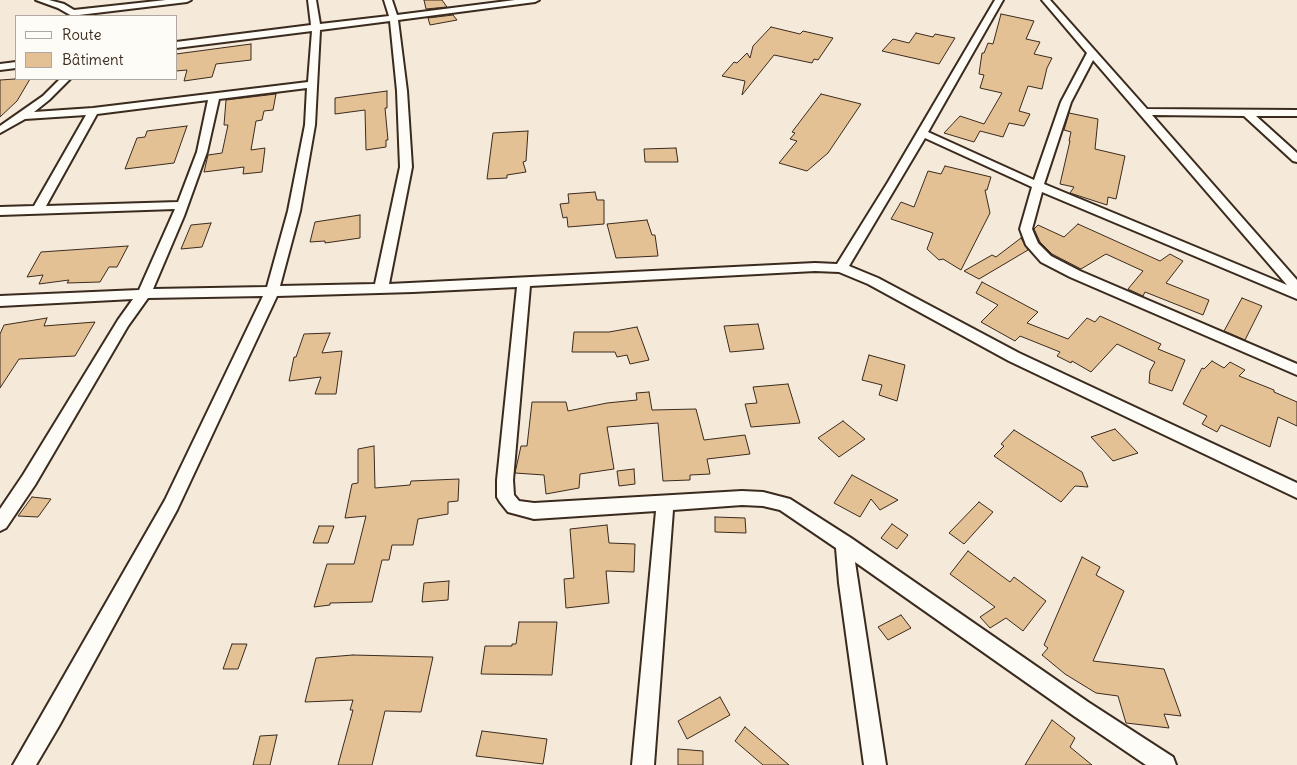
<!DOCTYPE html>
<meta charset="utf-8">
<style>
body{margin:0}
#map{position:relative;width:1297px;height:765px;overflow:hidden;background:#f5ead9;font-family:Delius,sans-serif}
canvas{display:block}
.legend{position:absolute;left:15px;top:15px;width:162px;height:65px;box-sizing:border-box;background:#fdfcf7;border:1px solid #afa8a0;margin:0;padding:6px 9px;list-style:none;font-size:15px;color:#3b2a1e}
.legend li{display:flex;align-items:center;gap:10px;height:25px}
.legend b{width:25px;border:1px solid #afa8a0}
</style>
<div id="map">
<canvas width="1297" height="765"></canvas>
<ul class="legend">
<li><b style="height:6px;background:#fdfcf7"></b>Route</li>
<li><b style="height:14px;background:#e3c194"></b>Bâtiment</li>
</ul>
</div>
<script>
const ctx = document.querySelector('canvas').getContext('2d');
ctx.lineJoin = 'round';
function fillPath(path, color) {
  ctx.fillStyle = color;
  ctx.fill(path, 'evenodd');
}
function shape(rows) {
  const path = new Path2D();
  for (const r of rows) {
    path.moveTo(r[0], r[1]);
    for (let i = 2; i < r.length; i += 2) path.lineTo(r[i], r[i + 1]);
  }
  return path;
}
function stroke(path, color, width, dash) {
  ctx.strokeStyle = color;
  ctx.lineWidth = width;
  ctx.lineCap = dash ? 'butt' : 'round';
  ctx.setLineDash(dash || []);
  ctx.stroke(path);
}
const building = shape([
 [424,0,442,0,447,7,426,9,424,0],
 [1001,14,1034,21,1026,39,1040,42,1034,54,1052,58,1047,68,1042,89,1028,86,1019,111,1030,114,1024,126,1009,123,1003,137,980,131,974,142,944,133,960,116,984,124,1002,93,980,88,984,75,979,74,982,53,984,53,988,43,993,44,1001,14],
 [453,15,457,20,430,25,428,18,453,15],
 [771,27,800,34,803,31,833,38,818,60,814,59,812,63,774,55,742,95,745,81,722,76,734,62,737,63,747,53,750,58,753,46,771,27],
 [916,33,933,37,935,34,955,38,939,64,882,51,893,39,909,43,916,33],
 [251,44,251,60,216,64,212,77,184,81,187,70,176,71,176,54,251,44],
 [15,79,30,79,17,101,0,117,0,80,15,79],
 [387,91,387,108,385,108,388,140,386,140,386,147,366,150,365,110,335,114,335,98,387,91],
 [276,94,273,110,264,111,262,120,256,121,251,150,265,148,262,172,243,174,244,167,204,172,208,155,222,153,228,125,224,125,226,100,276,94],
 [821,94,861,104,828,153,807,171,779,163,797,141,790,139,795,133,792,132,821,94],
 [1069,113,1098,119,1095,149,1125,156,1116,199,1108,197,1107,205,1070,193,1074,187,1060,184,1070,141,1069,141,1071,132,1064,130,1069,113],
 [187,126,174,163,125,169,137,138,145,137,147,131,187,126],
 [528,131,526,161,523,162,526,172,507,175,507,178,487,179,493,133,528,131],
 [676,148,678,162,645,162,644,149,676,148],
 [945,166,991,177,987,190,985,190,990,213,961,270,943,259,939,260,927,249,933,233,891,219,901,202,914,207,928,171,941,174,945,166],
 [595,192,597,200,604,200,604,224,568,227,567,217,563,218,560,204,569,203,568,194,595,192],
 [360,215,360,238,325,243,325,241,310,242,315,222,360,215],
 [647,220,652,235,655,235,658,256,616,258,607,224,647,220],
 [211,223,202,247,181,249,191,225,211,223],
 [1078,224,1160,261,1170,254,1183,261,1166,283,1209,300,1203,315,1145,292,1143,296,1128,289,1143,271,1106,254,1081,269,1052,254,1040,242,1034,229,1038,225,1064,237,1078,224],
 [1021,238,1028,250,979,279,964,271,992,255,996,257,1021,238],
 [128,246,117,267,109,267,100,282,67,283,69,280,39,284,43,275,27,277,41,252,128,246],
 [982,282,1038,312,1027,323,1068,339,1087,318,1095,322,1100,316,1161,344,1158,349,1185,360,1172,391,1149,383,1150,371,1155,362,1117,344,1091,372,1072,361,1071,363,1057,356,1060,352,1020,336,1015,341,981,322,998,305,976,293,982,282],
 [1242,298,1262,306,1245,340,1224,331,1242,298],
 [47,318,44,326,95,322,75,356,19,359,0,388,0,334,4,325,47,318],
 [758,324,764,349,730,352,724,326,758,324],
 [637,327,649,360,630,364,627,355,617,357,615,352,572,352,574,332,609,332,637,327],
 [330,333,322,353,342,351,336,394,315,394,321,377,289,381,294,357,296,357,304,334,330,333],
 [869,355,905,365,897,401,879,395,882,385,862,380,869,355],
 [1212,361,1224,368,1230,362,1245,370,1239,376,1274,390,1274,392,1297,402,1297,426,1278,417,1270,447,1221,425,1217,432,1202,424,1207,416,1183,404,1202,368,1204,369,1212,361],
 [788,384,800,423,751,427,745,404,757,403,753,387,788,384],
 [649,392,652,410,696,409,704,440,745,435,750,454,707,459,710,474,690,475,690,480,663,481,658,423,607,427,614,469,580,474,579,488,546,494,544,475,515,473,521,446,527,446,532,402,566,402,568,411,607,403,637,400,636,393,649,392],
 [843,421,865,439,839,457,818,438,843,421],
 [1115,429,1138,453,1113,461,1091,437,1115,429],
 [1014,430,1082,472,1088,487,1075,486,1061,502,994,456,1004,446,1001,444,1014,430],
 [374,446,375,488,410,485,411,481,459,479,458,501,448,502,448,514,418,519,413,545,392,545,389,560,382,560,372,602,330,603,330,605,314,607,327,564,354,564,366,516,345,518,352,484,358,483,358,449,374,446],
 [634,469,635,484,619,486,617,471,634,469],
 [852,475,898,500,880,510,871,499,860,517,834,503,852,475],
 [32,497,51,499,38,517,18,516,32,497],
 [979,502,993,512,964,544,949,533,979,502],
 [715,517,745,518,746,533,715,532,715,517],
 [892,524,908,535,897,549,881,538,892,524],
 [607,525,609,543,635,544,634,572,606,571,609,603,566,608,564,579,574,578,570,529,607,525],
 [319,526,334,526,328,543,313,543,319,526],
 [968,551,1010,582,1014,577,1046,601,1023,631,1006,618,990,628,980,617,995,607,950,574,968,551],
 [1082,557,1100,567,1096,575,1124,591,1093,661,1164,669,1181,716,1164,714,1169,728,1126,723,1118,696,1096,693,1065,674,1042,655,1048,648,1044,645,1082,557],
 [449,581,448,600,422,602,424,583,449,581],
 [901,615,911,628,888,640,878,627,901,615],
 [519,622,557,622,552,675,481,674,485,646,512,646,512,644,516,644,519,622],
 [232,644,247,644,238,669,223,669,232,644],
 [353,655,433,657,421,712,385,711,372,765,338,765,353,710,350,710,353,700,305,702,316,658,353,655],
 [720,697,730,715,687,739,678,721,720,697],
 [1052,720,1075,738,1070,747,1092,765,1025,765,1052,720],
 [745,727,789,765,763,765,735,741,745,727],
 [482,731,547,739,543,764,476,756,482,731],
 [277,735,270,765,253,765,260,736,277,735],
 [678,749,703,751,703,765,678,765,678,749]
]);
fillPath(building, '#e3c194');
stroke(building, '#3b2a1e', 1);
const street = shape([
 [36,0,49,0,64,4,74,10,166,0,191,0,187,2,79,15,80,16,72,16,58,8,36,0],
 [308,0,316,0,320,24,389,16,384,0,392,0,397,15,515,0,539,0,535,2,398,20,407,91,412,167,389,284,815,263,837,264,888,182,995,0,1003,0,928,132,1034,180,1061,102,1087,53,1042,0,1050,0,1147,109,1297,110,1297,116,1256,116,1297,153,1297,162,1293,161,1244,116,1152,115,1297,280,1297,299,1042,192,1032,229,1038,243,1051,256,1080,271,1297,364,1297,375,1070,277,1041,262,1026,245,1020,229,1032,187,925,138,849,266,878,278,1019,353,1297,483,1297,498,1009,361,868,284,839,272,815,271,530,286,513,480,514,495,519,501,534,503,742,491,763,492,790,499,851,538,1088,702,1173,757,1176,765,1146,765,1074,716,855,562,886,765,864,765,839,583,836,548,780,510,763,506,742,505,673,510,654,765,632,765,656,511,534,519,508,512,500,502,497,497,497,480,517,287,413,292,277,296,177,510,59,726,36,765,13,765,165,500,263,296,148,298,128,326,35,485,6,528,0,531,0,509,23,475,118,320,133,299,0,306,0,296,139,290,175,209,0,215,0,207,34,206,86,115,25,119,0,133,0,126,43,96,60,79,70,79,49,100,34,112,93,108,308,82,312,31,176,48,176,42,311,25,308,0],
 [390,21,397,91,400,167,375,284,280,286,300,211,315,125,320,30,390,21],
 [1093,60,1287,285,1044,184,1071,102,1093,60],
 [307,88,305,125,288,211,267,287,153,289,184,216,207,152,219,99,307,88],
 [208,100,197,152,178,202,46,206,97,114,208,100],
 [16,62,16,68,0,70,0,64,16,62]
]);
stroke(street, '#3b2a1e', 4);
fillPath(street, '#fdfcf7');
</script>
